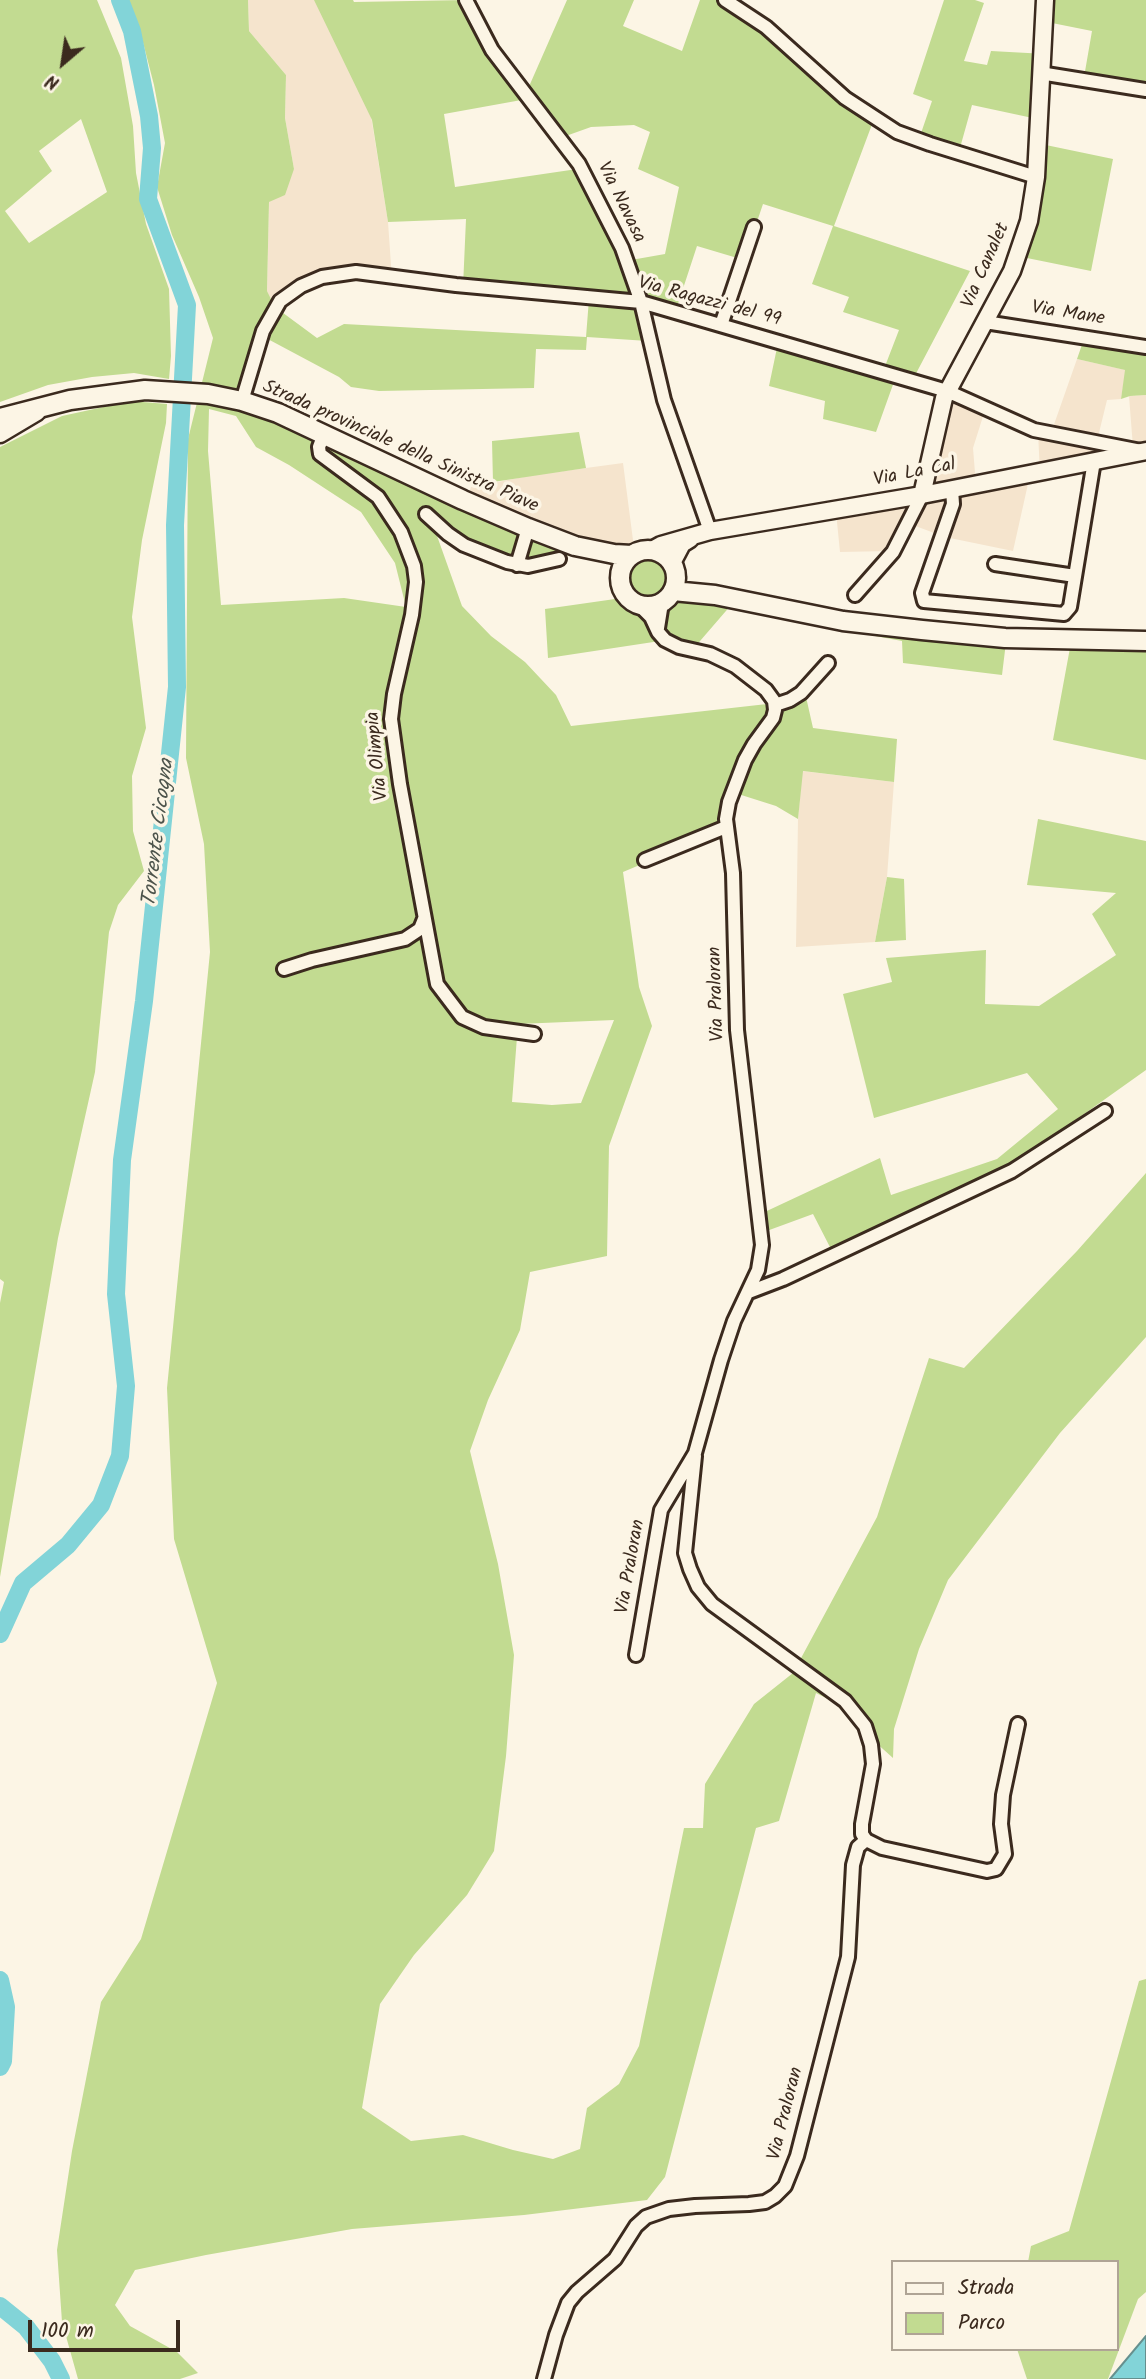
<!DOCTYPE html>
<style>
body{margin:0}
#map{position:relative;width:1146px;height:2379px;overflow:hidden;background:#fcf5e5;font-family:Kalam,sans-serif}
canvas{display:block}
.legend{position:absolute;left:891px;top:2260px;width:228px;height:91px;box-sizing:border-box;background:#fcf5e5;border:2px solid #afa495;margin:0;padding:9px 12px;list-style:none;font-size:21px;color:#3b2a1e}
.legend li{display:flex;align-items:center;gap:14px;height:35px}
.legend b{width:35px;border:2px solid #afa495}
.north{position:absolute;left:28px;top:28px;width:70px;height:70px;-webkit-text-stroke:5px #fcf5e5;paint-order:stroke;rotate:209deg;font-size:19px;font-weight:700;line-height:28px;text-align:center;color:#3b2a1e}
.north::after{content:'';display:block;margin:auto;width:24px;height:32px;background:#3b2a1e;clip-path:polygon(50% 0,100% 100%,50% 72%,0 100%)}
.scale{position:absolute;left:28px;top:2320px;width:152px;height:32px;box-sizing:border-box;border:4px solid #3b2a1e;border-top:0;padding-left:9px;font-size:21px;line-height:24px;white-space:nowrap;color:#3b2a1e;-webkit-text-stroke:5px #fcf5e5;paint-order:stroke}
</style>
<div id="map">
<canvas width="1146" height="2379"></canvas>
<ul class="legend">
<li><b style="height:9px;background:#fcf5e5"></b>Strada</li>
<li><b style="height:19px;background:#c2db91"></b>Parco</li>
</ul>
<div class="north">N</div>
<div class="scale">100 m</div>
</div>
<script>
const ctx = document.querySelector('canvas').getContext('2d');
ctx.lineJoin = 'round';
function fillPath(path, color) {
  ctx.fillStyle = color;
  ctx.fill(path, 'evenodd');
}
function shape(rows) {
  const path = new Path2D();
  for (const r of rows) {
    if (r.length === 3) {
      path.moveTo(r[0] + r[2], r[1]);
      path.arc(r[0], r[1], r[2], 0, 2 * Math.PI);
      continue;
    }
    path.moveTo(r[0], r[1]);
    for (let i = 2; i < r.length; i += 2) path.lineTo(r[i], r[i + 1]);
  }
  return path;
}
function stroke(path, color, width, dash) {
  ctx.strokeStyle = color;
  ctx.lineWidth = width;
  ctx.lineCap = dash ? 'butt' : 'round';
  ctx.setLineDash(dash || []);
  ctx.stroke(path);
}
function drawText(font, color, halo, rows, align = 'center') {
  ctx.font = font + ' Kalam,sans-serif';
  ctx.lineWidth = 7;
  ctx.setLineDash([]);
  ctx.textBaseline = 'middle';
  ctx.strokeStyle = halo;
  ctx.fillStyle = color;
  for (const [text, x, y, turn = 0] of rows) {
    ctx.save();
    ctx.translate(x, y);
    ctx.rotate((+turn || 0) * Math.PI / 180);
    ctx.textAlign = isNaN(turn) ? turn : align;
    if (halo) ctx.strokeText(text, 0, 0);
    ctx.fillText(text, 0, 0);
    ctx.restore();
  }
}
fillPath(shape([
 [248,0,316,0,367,91,388,222,392,279,353,275,328,277,275,307,267,291,269,202,294,169,285,118,286,75,249,31],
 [1077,359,1126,370,1121,399,1107,400,1098,437,1133,447,1129,396,1146,395,1146,453,1040,473,1038,432,1051,433],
 [944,393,985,410,973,448,976,485,1030,475,1013,551,945,537,910,524,891,551,840,552,836,512,919,497],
 [623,463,637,571,617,564,575,555,463,509,471,487,534,475],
 [802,771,894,782,887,877,875,942,796,947,798,819]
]), '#f5e4cd');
fillPath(shape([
 [0,0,97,0,121,58,133,126,136,173,146,224,169,289,171,356,169,379,134,373,92,377,48,385,0,402],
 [81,119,107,192,29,243,5,211,52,171,39,151],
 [128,0,248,0,249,31,286,75,285,118,294,169,285,195,269,202,267,291,275,307,317,338,344,324,586,337,589,299,463,287,466,219,388,222,372,120,314,0,353,0,354,2,468,0,485,34,527,91,567,0,634,0,623,26,682,51,700,0,718,0,737,10,874,119,834,226,970,271,911,383,895,379,876,432,823,419,825,401,769,386,778,343,882,374,899,330,843,312,849,297,812,284,833,226,763,204,744,260,697,246,675,313,640,303,648,341,587,337,586,350,536,349,534,388,379,391,351,387,339,377,264,337,239,402,463,509,575,555,515,560,436,533,462,606,491,636,525,662,556,695,571,726,776,703,804,688,813,728,897,739,894,782,803,771,798,819,776,806,735,793,730,827,623,872,639,987,652,1026,609,1146,607,1256,530,1272,520,1330,488,1400,470,1451,498,1564,514,1655,506,1756,494,1851,467,1895,414,1955,380,2004,362,2108,411,2141,463,2135,513,2150,553,2159,580,2149,587,2108,619,2084,639,2046,684,1828,703,1828,705,1784,754,1704,793,1673,877,1517,929,1358,964,1368,1077,1251,1146,1173,1146,1337,1060,1433,948,1580,919,1649,894,1729,893,1758,874,1741,846,1708,816,1693,779,1821,756,1828,665,2177,647,2200,524,2215,352,2229,206,2255,135,2270,115,2305,130,2326,177,2352,198,2373,180,2379,78,2379,62,2322,57,2250,72,2151,101,2002,141,1939,217,1683,174,1539,167,1388,210,952,204,844,186,758,188,439,213,338,199,297,172,235,157,187,165,143,154,85,138,23],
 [527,99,563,137,591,127,634,125,650,132,638,169,679,187,665,254,631,260,584,168,455,187,444,114],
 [209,409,236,416,256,447,289,465,361,512,395,563,406,607,344,598,221,605,208,451],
 [614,1020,581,1103,552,1105,512,1102,518,1024],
 [944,0,975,0,984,3,964,61,987,65,991,51,1046,54,1042,120,972,105,958,155,918,142,932,101,913,94],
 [1046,0,1146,0,1146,95,1083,83,1092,31,1047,22],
 [1041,144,1113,159,1091,271,1022,257],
 [1084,339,1146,348,1146,395,1130,396,1121,399,1125,370,1077,359],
 [131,401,167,404,166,423,142,540,132,617,146,728,132,776,133,831,144,871,118,905,109,932,95,1072,58,1238,0,1577,0,1303,4,1282,0,1279,0,447,62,416],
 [579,432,586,468,493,482,492,441],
 [646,559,661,564,667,580,738,597,694,648,660,641,548,658,545,609,622,598,617,564,630,569,636,562],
 [846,623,1007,634,1002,675,903,663,902,641,843,630],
 [1072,637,1146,638,1146,760,1053,740],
 [1038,819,1146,841,1146,1070,1011,1166,832,1251,813,1214,753,1236,754,1217,880,1158,891,1195,997,1159,1058,1109,1027,1073,874,1118,843,994,892,982,886,958,986,950,985,1004,1039,1006,1116,955,1092,914,1116,893,1027,885],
 [887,877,904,879,906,940,875,942],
 [1146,1979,1146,2292,1138,2299,1108,2379,1027,2379,1017,2349,1116,2349,1116,2262,1028,2262,1031,2246,1069,2231,1139,1981]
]), '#c2db91');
const water = shape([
 [1146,2336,1146,2379,1110,2379,1146,2336]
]);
fillPath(water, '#82d4d8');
stroke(water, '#66908e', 2);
stroke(shape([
 [0,1634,23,1583,68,1545,101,1505,120,1456,126,1386,116,1294,122,1160,144,1001,177,687,175,525,187,305,148,199,152,148,149,116,132,31,120,0],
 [0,1980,6,2007,3,2061,0,2067],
 [0,2306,26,2327,52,2361,61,2379]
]), '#82d4d8', 18);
const minor = shape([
 [466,0,492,50,579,164,622,248,641,302,664,400,710,531],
 [725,0,766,27,845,98,897,132,930,144,1036,177],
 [1040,73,1146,90],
 [985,322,1146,347],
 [721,325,754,227],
 [242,401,263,331,280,301,301,286,322,277,356,272,456,285,641,302,947,391,1034,430,1141,451],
 [324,434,319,447,320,454,378,497,401,532,414,566,416,582,412,615,394,694,391,719,400,784,437,984,462,1017,484,1027,534,1034],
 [952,489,953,504,922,593,924,601,1064,614,1070,607,1094,461],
 [426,514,448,534,464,545,507,562,528,566,559,559],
 [995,564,1075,576],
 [517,565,528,528],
 [855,595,893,552,922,495],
 [658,628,662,603],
 [775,705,790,700,801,693,828,663],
 [645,860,726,827],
 [284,969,312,960,405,939,420,929,424,919],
 [749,1292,783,1279,1012,1171,1105,1111],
 [695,1456,685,1553,690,1569,698,1587,712,1604,845,1701,865,1726,871,1745,873,1764,862,1824,862,1834,866,1840,882,1848,987,1871,996,1869,1005,1854,1001,1824,1003,1795,1018,1724],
 [636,1655,661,1510,695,1453,721,1360,734,1321,758,1270,762,1245,737,1030,733,873,726,819,729,802,745,760,754,744,773,718,775,710,774,701,766,690,735,666,710,654,679,647,665,640,658,632,651,617,640,606],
 [544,2379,556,2335,568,2303,577,2292,615,2259,636,2226,646,2217,669,2209,695,2206,749,2204,765,2202,775,2196,785,2186,797,2156,848,1957,853,1865,858,1847,866,1840]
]);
const tertiary = shape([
 [0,434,37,412],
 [922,495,944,398,1012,271,1029,221,1036,177,1045,0],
 [652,550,661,545,710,531,922,495,1146,451],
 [672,563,682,544,690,539]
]);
const secondary = shape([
 [0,418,70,400,145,390,208,394,242,401,278,413,463,500,528,528,575,546,614,554,632,555],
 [648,578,28],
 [673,591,715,595,843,621,922,630,1005,638,1146,641]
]);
stroke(minor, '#3b2a1e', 18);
stroke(tertiary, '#3b2a1e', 21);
stroke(secondary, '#3b2a1e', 23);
stroke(minor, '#fcf5e5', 12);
stroke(tertiary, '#fcf5e5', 16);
stroke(secondary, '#fcf5e5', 18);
drawText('19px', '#3b2a1e', '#fcf5e5', [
 ["Via Navasa",620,203,64],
 ["Via Canalet",987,266,-66],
 ["Via Ragazzi del 99",709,303,15],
 ["Via Mane",1068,315,9],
 ["Strada provinciale della Sinistra Piave",400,448,24],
 ["Via La Cal",915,474,-11],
 ["Via Olimpia",379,756,-96],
 ["Via Praloran",718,994,-92],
 ["Via Praloran",632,1567,-80],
 ["Via Praloran",787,2114,-76]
]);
drawText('italic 21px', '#4d544c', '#fcf5e5', [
 ["Torrente Cicogna",160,833,-83]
]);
</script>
